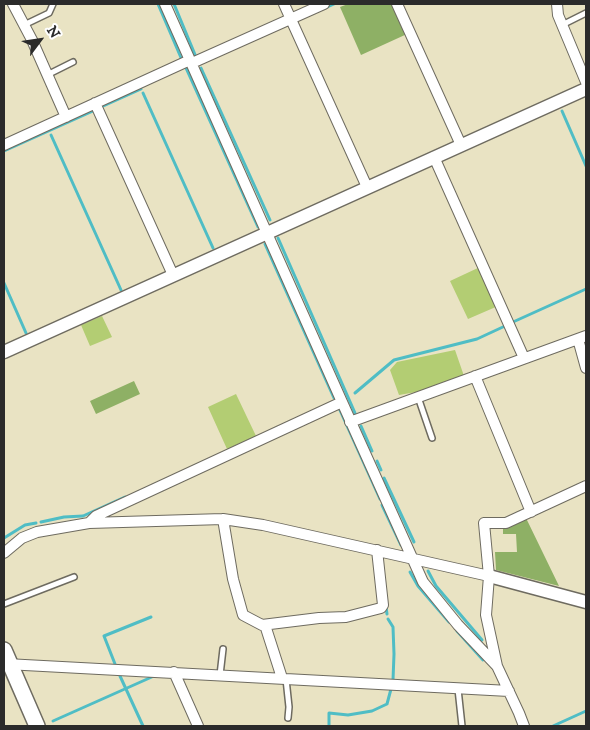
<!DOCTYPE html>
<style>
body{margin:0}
#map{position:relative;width:590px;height:730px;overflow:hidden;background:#e9e3c3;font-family:"IM FELL DW Pica",serif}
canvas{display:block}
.frame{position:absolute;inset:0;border:5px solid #2b2b2b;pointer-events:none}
.north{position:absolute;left:15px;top:15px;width:50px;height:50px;-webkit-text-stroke:4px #fff;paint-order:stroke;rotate:59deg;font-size:14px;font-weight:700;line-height:20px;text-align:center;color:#2b2b2b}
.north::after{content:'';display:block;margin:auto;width:18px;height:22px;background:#2b2b2b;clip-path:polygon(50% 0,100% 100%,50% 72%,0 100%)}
</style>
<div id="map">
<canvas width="590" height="730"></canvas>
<div class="frame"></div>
<div class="north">N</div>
</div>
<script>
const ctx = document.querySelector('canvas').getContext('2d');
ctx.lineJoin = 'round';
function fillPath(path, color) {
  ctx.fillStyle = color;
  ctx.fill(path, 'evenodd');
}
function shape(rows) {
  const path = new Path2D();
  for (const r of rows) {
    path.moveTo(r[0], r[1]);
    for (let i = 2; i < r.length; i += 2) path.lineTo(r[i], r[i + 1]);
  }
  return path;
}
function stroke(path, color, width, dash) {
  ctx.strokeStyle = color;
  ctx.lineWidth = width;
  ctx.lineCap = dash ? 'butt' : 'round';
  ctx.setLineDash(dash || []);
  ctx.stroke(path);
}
fillPath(shape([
 [480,267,498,306,468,319,450,281],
 [102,316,112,337,90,346,81,325],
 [455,350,464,376,428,390,399,395,390,370,397,362],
 [236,394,256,436,227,449,208,407]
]), '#b3cd73');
fillPath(shape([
 [348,4,393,4,407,34,361,55,340,7],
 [134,381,140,394,96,414,90,401],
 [526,518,559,586,496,570,495,552,517,552,516,534,503,534,503,528]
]), '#8eb065');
stroke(shape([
 [158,4,182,60],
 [174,4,196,57],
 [325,8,334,4],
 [186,68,258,227],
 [201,68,270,220],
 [143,93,213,248],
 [101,107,141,89],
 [562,111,586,166],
 [51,135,121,290],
 [4,151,93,111],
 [278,238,355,413],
 [265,244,334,398],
 [4,283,26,333],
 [513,322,586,289],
 [355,393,394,360,477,339,505,326],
 [339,408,380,499],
 [361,426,372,451],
 [377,461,381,470],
 [384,478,414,542],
 [382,505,401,545],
 [41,522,64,517,83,516,125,497],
 [4,538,25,525,36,523],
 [428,571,436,586,482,640],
 [410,572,418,586,449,622],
 [386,607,387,614],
 [388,619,393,627,394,654,393,680],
 [457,631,483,660],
 [115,664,104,636,151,617],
 [120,676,143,726],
 [53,721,154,676],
 [329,726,329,713,348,715,372,711,387,704,391,689],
 [553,726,586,711]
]), '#4fbdc5', 3);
const service = shape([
 [24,25,49,13,53,4],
 [562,25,586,13],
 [47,75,73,62],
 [418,397,432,438],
 [4,604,74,577],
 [220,675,223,649],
 [286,679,289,707,288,718],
 [458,689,462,726]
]);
const minor = shape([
 [13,4,32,40,66,117],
 [165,4,342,402,423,582,458,625,497,666],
 [284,4,367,187],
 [397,4,461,145],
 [557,4,558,15,586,82],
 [192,63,324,4],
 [95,103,173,275],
 [4,145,190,60],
 [434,157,524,358],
 [578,339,586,368],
 [475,376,531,512],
 [350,422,586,336],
 [223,519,233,579,243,615,262,625,319,618,346,617,381,608,383,605,377,550],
 [89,523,96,516,342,402],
 [4,553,22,538,37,532,89,523,223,519,263,525,489,576],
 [265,625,282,678],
 [6,664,509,691],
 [174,672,198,726],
 [524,726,519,713,497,666,486,615,489,576,484,523,506,523,586,486]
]);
const tertiary = shape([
 [4,352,586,89],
 [489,576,586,602]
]);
const secondary = shape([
 [4,650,37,726]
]);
stroke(service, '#6e6b60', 8);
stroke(minor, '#6e6b60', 12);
stroke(tertiary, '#6e6b60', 15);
stroke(secondary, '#6e6b60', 18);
stroke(service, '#fff', 5);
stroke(minor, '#fff', 10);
stroke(tertiary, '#fff', 12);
stroke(secondary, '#fff', 15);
</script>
